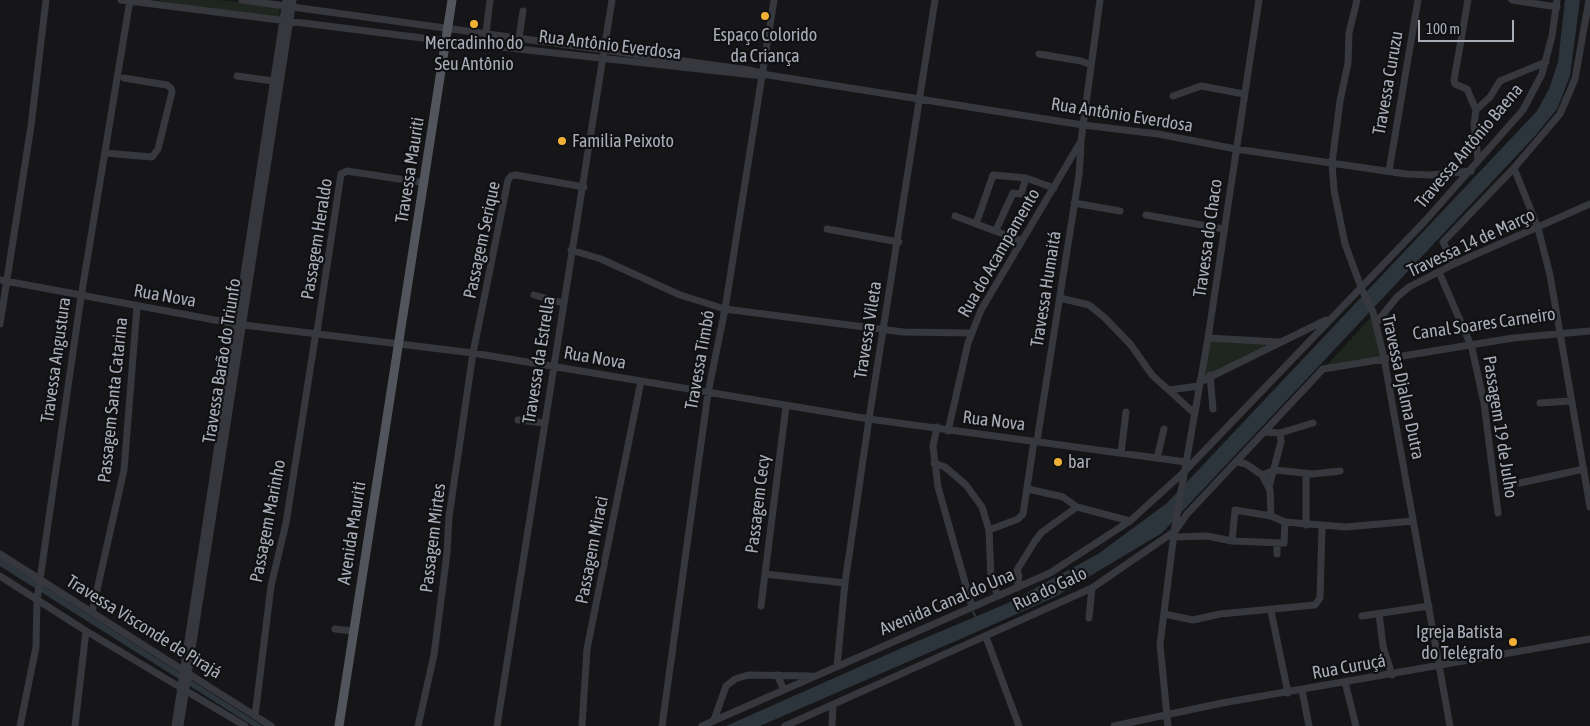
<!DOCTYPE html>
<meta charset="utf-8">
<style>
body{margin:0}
#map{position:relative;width:1590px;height:726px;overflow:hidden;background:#161618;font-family:"Asap Condensed",sans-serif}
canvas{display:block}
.scale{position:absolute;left:1418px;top:20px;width:96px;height:22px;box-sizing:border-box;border:2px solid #a8adb8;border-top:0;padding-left:6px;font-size:15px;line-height:18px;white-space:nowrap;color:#a8adb8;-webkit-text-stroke:4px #111113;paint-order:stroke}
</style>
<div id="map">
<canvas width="1590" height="726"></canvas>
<div class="scale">100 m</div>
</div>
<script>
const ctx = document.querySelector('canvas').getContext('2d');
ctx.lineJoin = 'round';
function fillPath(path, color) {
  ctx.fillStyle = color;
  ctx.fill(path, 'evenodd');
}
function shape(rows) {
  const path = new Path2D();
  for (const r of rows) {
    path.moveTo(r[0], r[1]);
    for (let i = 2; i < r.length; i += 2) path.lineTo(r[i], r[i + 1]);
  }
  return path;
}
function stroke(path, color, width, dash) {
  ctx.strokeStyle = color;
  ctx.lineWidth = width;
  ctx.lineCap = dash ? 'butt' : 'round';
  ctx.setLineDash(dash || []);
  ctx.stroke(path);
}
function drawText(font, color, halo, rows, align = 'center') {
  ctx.font = font + ' "Asap Condensed",sans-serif';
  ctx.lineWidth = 4.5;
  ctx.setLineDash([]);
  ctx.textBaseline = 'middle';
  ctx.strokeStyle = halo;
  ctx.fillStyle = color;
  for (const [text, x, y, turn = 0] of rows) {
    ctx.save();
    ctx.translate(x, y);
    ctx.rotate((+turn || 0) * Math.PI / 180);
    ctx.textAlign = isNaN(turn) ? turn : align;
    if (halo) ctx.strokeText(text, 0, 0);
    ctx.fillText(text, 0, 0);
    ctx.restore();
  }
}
fillPath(shape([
 [155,0,217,0,280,5,279,21],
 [1373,315,1386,358,1325,367],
 [1206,340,1279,343,1203,379]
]), '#1e261f');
fillPath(shape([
 [1565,0,1580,0,1570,76,1557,109,1535,136,1162,533,1055,597,965,637,760,726,726,726,913,643,1008,603,1098,554,1167,503,1537,111,1549,89,1558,62],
 [0,558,263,726,253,726,0,566]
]), '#2c353c');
stroke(shape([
 [973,612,976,617]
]), '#2c353c', 2);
stroke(shape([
 [121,0,446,41,763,76],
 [242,0,749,70,768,75,1083,125,1158,134,1236,149,1406,174,1430,175,1471,171],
 [1357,0,1349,33,1348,63,1340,101,1332,163,1334,190,1345,244,1362,290,1373,312,1384,358,1450,726],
 [1468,0,1454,80,1455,84,1467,89,1476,110],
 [1512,0,1557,7],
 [486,33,490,0],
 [519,38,523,11],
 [1039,54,1081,61,1091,65],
 [237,76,273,81],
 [1173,96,1201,86,1244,94],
 [105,153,152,157,158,149,172,92,171,88,167,85,124,78],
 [1478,159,1474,124,1476,110,1490,97,1500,81,1546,62],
 [1514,168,1538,228,1550,275,1590,507],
 [1389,171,1418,0],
 [1074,203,1120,211],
 [1146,215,1224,229],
 [955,216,1022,241],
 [976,224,993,175,1026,178,1054,188],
 [827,229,899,242],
 [996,230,1013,193,1021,194,1026,178],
 [571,250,601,259,680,295,725,309,903,332,970,333],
 [1454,264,1443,242,1514,168,1560,114,1575,79,1589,0],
 [1439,272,1469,341],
 [0,280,236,324,473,353,869,419,1186,462],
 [534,295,563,303],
 [1060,298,1089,305,1105,318,1131,345,1152,375,1194,413],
 [1376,323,1397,297,1409,287,1454,264,1590,204],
 [0,324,31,126,46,0],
 [317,332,341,174,347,171,425,183],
 [1208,338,1279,342],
 [1471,344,1484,403,1498,513],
 [1210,375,1213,409],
 [1200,382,1326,320],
 [1169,390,1199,386],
 [1540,403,1571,401],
 [518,420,544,423],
 [937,427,933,446,938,487,972,607],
 [948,431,968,343,981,310,1081,141,1100,0],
 [1264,432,1280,433,1313,423],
 [1037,441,1079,175,1081,145],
 [1121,453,1126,412],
 [1157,458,1164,429],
 [1237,462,1246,464,1262,475,1275,470,1313,474,1340,471],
 [934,463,945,467,966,485,982,507,989,530,991,579,998,596],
 [1306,474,1306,525],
 [1262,475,1270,490,1271,516,1285,522,1346,527,1413,521],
 [1520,483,1584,469],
 [1269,487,1281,442,1280,433],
 [1028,489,1063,497,1077,507,1130,521],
 [989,530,1018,519,1023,514,1034,441],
 [1175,537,1207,536,1232,541,1284,543,1285,522],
 [1232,541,1235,510,1271,516],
 [0,554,271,726],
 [1277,554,1277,544],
 [765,574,845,583],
 [0,576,86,631,245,726],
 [1017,588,1019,576,1017,570,1035,541,1042,532,1077,507],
 [761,606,786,406],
 [1271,611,1288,693],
 [92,612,124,470,137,307],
 [1164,614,1193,620,1220,614,1315,605,1320,598,1322,527],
 [1379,614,1383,646,1392,675],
 [1362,616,1429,606],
 [1089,618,1092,588],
 [335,629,353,631],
 [986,637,1019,726],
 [837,666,845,583,869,419,935,0],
 [777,675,784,690],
 [1345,682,1356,726],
 [1302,690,1309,726],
 [255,716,271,586,286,523,316,332],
 [714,720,726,686,735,679,748,675,811,676],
 [20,726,36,647,37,600,81,297,130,0],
 [75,726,86,631],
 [175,726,286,0],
 [180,726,293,0],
 [418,726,434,655,447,553,449,517,473,353,508,180,511,176,516,175,584,187],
 [497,726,612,0],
 [582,726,587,649,641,381],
 [662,726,708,393,725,309,774,0],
 [702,726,1050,573,1130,521,1184,472,1425,221,1523,110,1542,74,1552,36,1557,0],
 [785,726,1092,588,1175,531,1187,514,1323,369,1513,338,1590,331],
 [832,726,833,705],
 [1114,726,1222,703,1590,639],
 [1168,726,1160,644,1175,526,1208,338,1259,0]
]), '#37383d', 7);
stroke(shape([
 [339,726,452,0]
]), '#53555c', 9);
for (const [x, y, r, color] of [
 [765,16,5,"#f2b134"],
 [474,24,5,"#f2b134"],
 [562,141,5,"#f2b134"],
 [1058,462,5,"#f2b134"],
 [1513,642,5,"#f2b134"]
]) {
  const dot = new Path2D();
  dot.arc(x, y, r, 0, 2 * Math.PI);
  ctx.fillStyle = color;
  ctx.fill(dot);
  stroke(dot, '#111113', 2);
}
drawText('18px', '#a8adb8', '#111113', [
 ["Espaço Colorido",765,35],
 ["da Criança",765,56],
 ["Mercadinho do",474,43],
 ["Seu Antônio",474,64],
 ["Familia Peixoto",572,141,"left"],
 ["bar",1068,462,"left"],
 ["Igreja Batista",1503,632,"right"],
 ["do Telégrafo",1503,653,"right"]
]);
drawText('18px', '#a8adb8', '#111113', [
 ["Rua Antônio Everdosa",610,45,7],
 ["Travessa Curuzu",1388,83,-80],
 ["Rua Antônio Everdosa",1122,115,9],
 ["Travessa Antônio Baena",1469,146,-50],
 ["Travessa Mauriti",410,170,-81],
 ["Travessa do Chaco",1208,238,-82],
 ["Passagem Heraldo",317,239,-81],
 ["Passagem Serique",482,240,-78],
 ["Travessa 14 de Março",1471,243,-25],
 ["Rua do Acampamento",999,253,-60],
 ["Travessa Humaitá",1046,289,-81],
 ["Rua Nova",165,296,10],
 ["Canal Soares Carneiro",1484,324,-8],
 ["Travessa Vileta",868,330,-81],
 ["Rua Nova",595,358,10],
 ["Travessa Angustura",56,360,-82],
 ["Travessa da Estrella",539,360,-81],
 ["Travessa Timbó",700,360,-80],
 ["Travessa Barão do Triunfo",222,361,-81],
 ["Travessa Djalma Dutra",1403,387,78],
 ["Passagem Santa Catarina",113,400,-84],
 ["Rua Nova",994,421,7],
 ["Passagem 19 de Julho",1500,427,81],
 ["Passagem Cecy",758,504,-83],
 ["Passagem Marinho",268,521,-79],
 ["Avenida Mauriti",352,533,-81],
 ["Passagem Mirtes",433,538,-83],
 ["Passagem Miraci",592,550,-79],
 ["Rua do Galo",1050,589,-25],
 ["Avenida Canal do Una",947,602,-23],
 ["Travessa Visconde de Pirajá",144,627,32],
 ["Rua Curuçá",1349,667,-10]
]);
</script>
